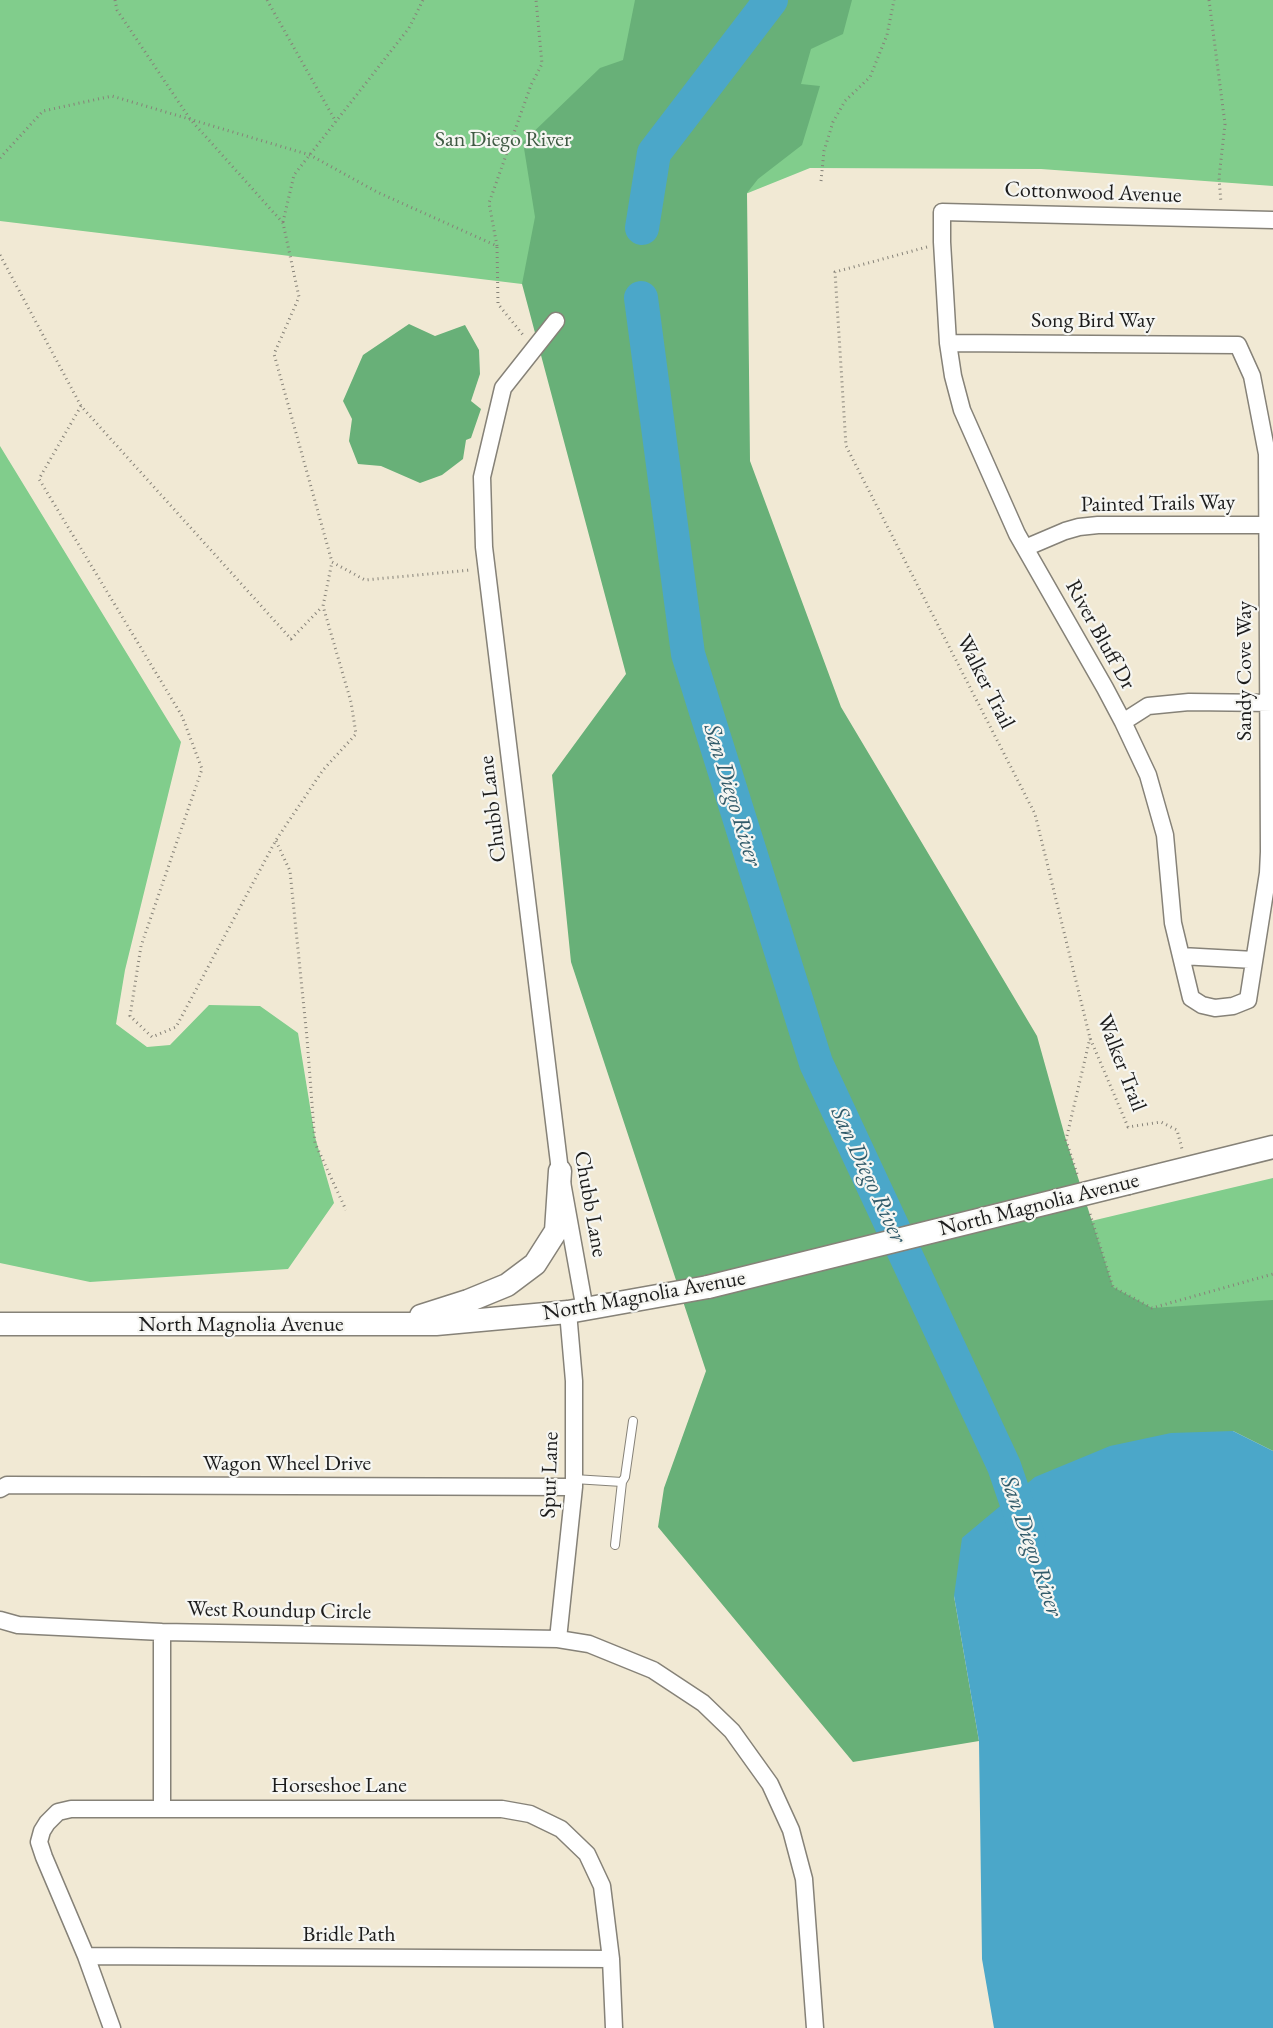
<!DOCTYPE html>
<style>
body{margin:0}
canvas{display:block;background:#f1e9d4}
</style>
<canvas width="1273" height="2028"></canvas>
<script>
const ctx = document.querySelector('canvas').getContext('2d');
ctx.lineJoin = 'round';
function fillPath(path, color) {
  ctx.fillStyle = color;
  ctx.fill(path, 'evenodd');
}
function shape(rows) {
  const path = new Path2D();
  for (const r of rows) {
    path.moveTo(r[0], r[1]);
    for (let i = 2; i < r.length; i += 2) path.lineTo(r[i], r[i + 1]);
  }
  return path;
}
function stroke(path, color, width, dash) {
  ctx.strokeStyle = color;
  ctx.lineWidth = width;
  ctx.lineCap = dash ? 'butt' : 'round';
  ctx.setLineDash(dash || []);
  ctx.stroke(path);
}
function drawText(font, color, halo, rows, align = 'center') {
  ctx.font = font + ' "EB Garamond",serif';
  ctx.lineWidth = 4.5;
  ctx.setLineDash([]);
  ctx.textBaseline = 'middle';
  ctx.strokeStyle = halo;
  ctx.fillStyle = color;
  for (const [text, x, y, turn = 0] of rows) {
    ctx.save();
    ctx.translate(x, y);
    ctx.rotate((+turn || 0) * Math.PI / 180);
    ctx.textAlign = isNaN(turn) ? turn : align;
    if (halo) ctx.strokeText(text, 0, 0);
    ctx.fillText(text, 0, 0);
    ctx.restore();
  }
}
fillPath(shape([
 [0,0,1273,0,1273,186,1041,169,810,168,522,284,0,221],
 [0,446,181,742,125,970,116,1024,147,1047,170,1045,209,1005,260,1006,298,1033,315,1137,334,1203,288,1269,90,1282,0,1263],
 [1273,1178,1273,1305,1139,1318,1104,1307,1087,1222]
]), '#81cd8c');
fillPath(shape([
 [635,0,758,0,708,67,719,73,774,14,785,0,852,0,843,34,811,49,801,84,820,86,802,145,758,179,747,193,750,461,841,707,1037,1036,1066,1140,1113,1287,1152,1308,1273,1300,1273,1451,1233,1431,954,1596,979,1741,853,1762,658,1527,664,1488,706,1371,571,962,552,775,626,674,522,284,535,217,523,142,600,68,623,60],
 [409,324,435,336,465,325,479,350,480,374,471,401,481,409,471,438,466,440,463,459,442,475,420,483,381,466,358,464,349,441,352,419,343,401,363,355]
]), '#68b078');
fillPath(shape([
 [1233,1431,1273,1451,1273,2028,994,2028,982,1959,979,1741,954,1596,962,1538,1035,1477,1110,1446,1171,1433]
]), '#4ba7c9');
stroke(shape([
 [642,228,654,153,771,0],
 [641,298,688,654,816,1063,1004,1466,1029,1539]
]), '#4ba7c9', 34);
const service = shape([
 [574,1479,622,1482,615,1545],
 [622,1482,625,1477,633,1421]
]);
const minor = shape([
 [556,321,503,388,482,477,484,547,560,1171,585,1310],
 [948,343,1238,345,1252,376,1267,454,1269,852,1268,873,1248,1000,1233,1006,1215,1008,1202,1005,1191,998,1173,923,1165,835,1148,775,1123,722,1105,688,1017,534,962,410,953,376,948,343,942,242,942,212,1273,220],
 [1025,548,1065,531,1079,527,1098,525,1267,525],
 [1123,722,1148,706,1189,702,1273,703],
 [1181,956,1254,960],
 [0,1489,7,1485,574,1487],
 [0,1620,18,1625,162,1632,558,1639,589,1644,653,1670,703,1703,732,1731,770,1784,791,1830,804,1879,815,2028],
 [162,1632,162,1808],
 [558,1639,574,1487,574,1381,568,1312],
 [86,1956,611,1959],
 [112,2028,86,1956,44,1857,39,1842,42,1831,47,1823,58,1812,71,1809,502,1809,530,1814,561,1829,587,1854,602,1886,611,1959,614,2028]
]);
const secondary = shape([
 [1128,1183,1273,1147],
 [421,1316,468,1301,507,1285,535,1264,556,1231,560,1171],
 [0,1324,436,1324,568,1312,708,1287]
]);
stroke(service, '#868278', 10);
stroke(minor, '#868278', 19);
stroke(secondary, '#868278', 25);
stroke(shape([
 [115,0,117,10,190,119,283,223,299,297,274,354,332,562,365,580,471,570],
 [267,0,336,122],
 [1209,0,1225,124,1219,178,1221,203],
 [0,158,43,111,112,96,310,155,377,192,497,246,498,304,523,335],
 [821,181,824,151,833,122,845,101,870,77,887,35,894,0],
 [283,222,294,175,409,28,423,0],
 [497,246,489,203,531,85,542,64,536,0],
 [927,247,835,272,846,446,1035,814,1090,1038,1128,1127,1161,1122,1177,1130,1182,1149],
 [0,255,81,406,291,639,322,607],
 [81,406,39,479,182,716,202,769,141,946,130,1016,152,1037,176,1027,276,840,323,770,356,734,351,702,323,606,332,562],
 [276,841,290,871,307,1038,315,1143,346,1210],
 [1077,1174,1066,1140,1090,1038],
 [1090,1214,1113,1287,1152,1308,1273,1274]
]), '#868278', 3, [1, 4]);
stroke(service, '#fff', 8);
stroke(minor, '#fff', 16);
stroke(secondary, '#fff', 22);
const secondaryBridge = shape([
 [708,1287,1128,1183]
]);
stroke(secondaryBridge, '#868278', 25, []);
stroke(secondaryBridge, '#fff', 22);
drawText('22px', '#3f5a43', '#f6f6f2', [
 ["San Diego River",503,140]
]);
drawText('22px', '#1c1c1c', '#f6f6f2', [
 ["Cottonwood Avenue",1093,193,2],
 ["Song Bird Way",1093,321],
 ["Painted Trails Way",1158,504,-1],
 ["River Bluff Dr",1100,635,61],
 ["Sandy Cove Way",1245,671,-90],
 ["Walker Trail",985,682,63],
 ["Chubb Lane",493,809,-97],
 ["Walker Trail",1121,1063,69],
 ["Chubb Lane",590,1204,80],
 ["North Magnolia Avenue",1039,1205,-14],
 ["North Magnolia Avenue",644,1296,-10],
 ["North Magnolia Avenue",241,1325],
 ["Wagon Wheel Drive",287,1464],
 ["Spur Lane",550,1475,-88],
 ["West Roundup Circle",279,1611,1],
 ["Horseshoe Lane",339,1786],
 ["Bridle Path",349,1935]
]);
drawText('italic 24px', '#315b6a', '#f6f6f2', [
 ["San Diego River",732,795,73],
 ["San Diego River",868,1175,65],
 ["San Diego River",1031,1546,71]
]);
</script>
